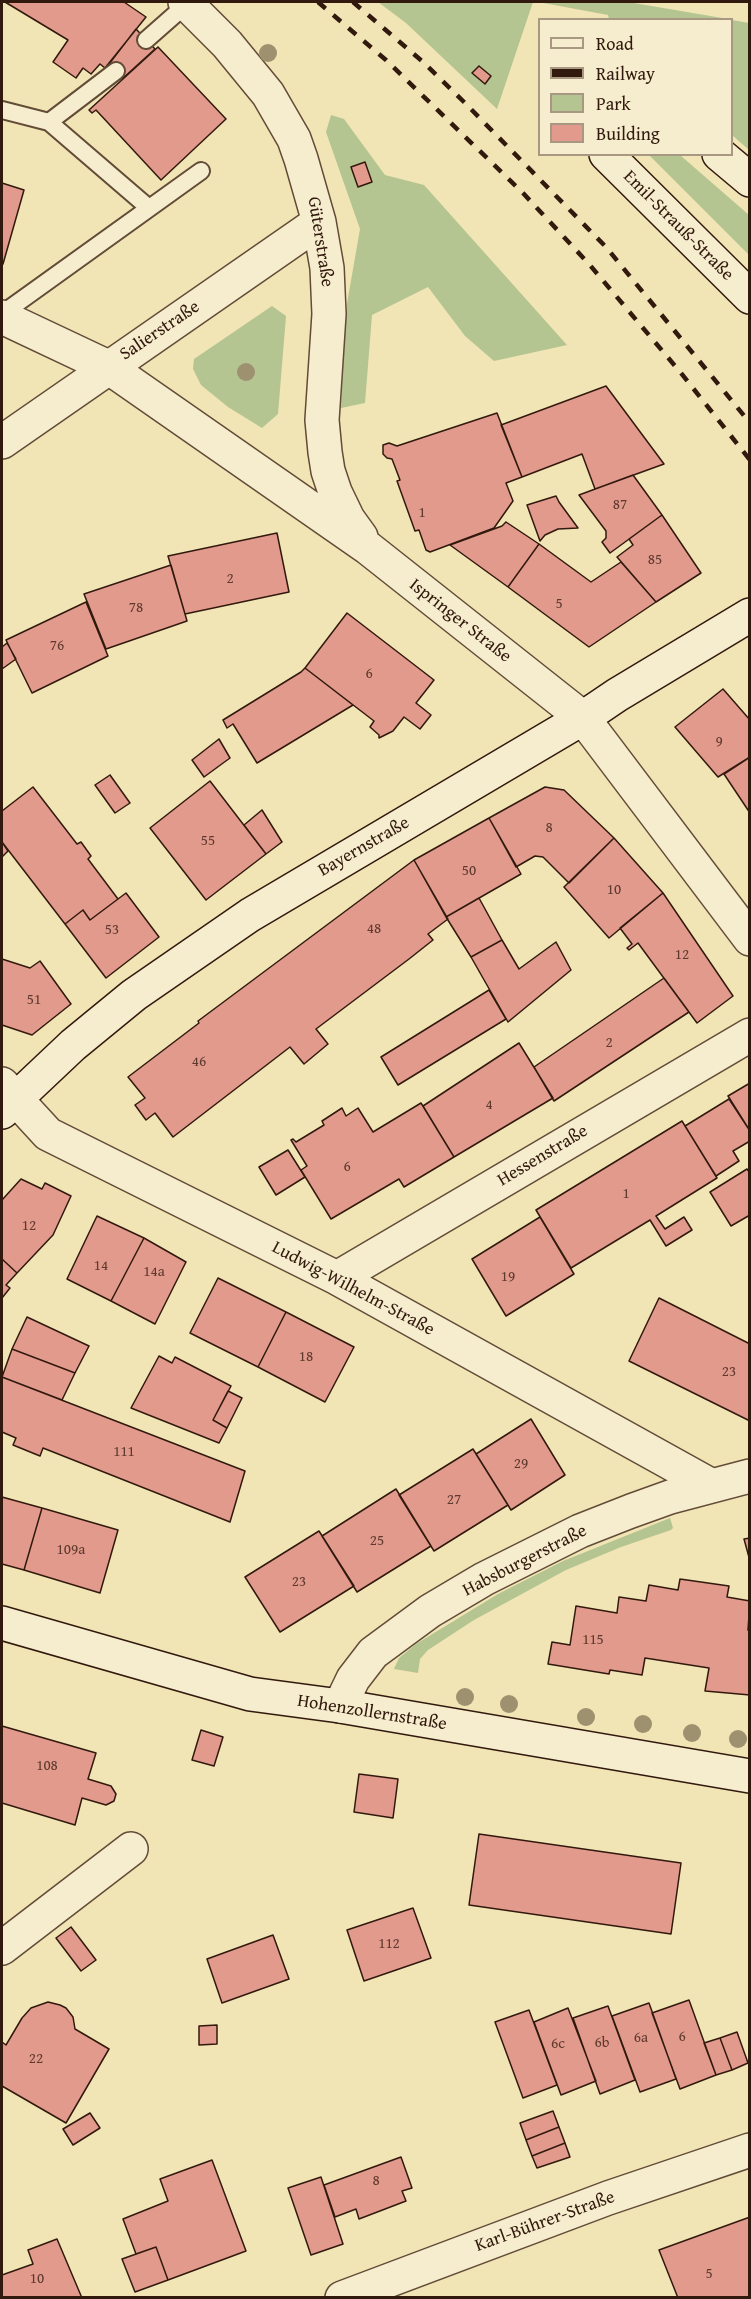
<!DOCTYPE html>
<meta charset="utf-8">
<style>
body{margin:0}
#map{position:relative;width:751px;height:2299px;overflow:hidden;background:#f1e4b5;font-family:"Gentium Book Plus",serif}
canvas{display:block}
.frame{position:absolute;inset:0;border:3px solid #32190d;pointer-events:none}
.legend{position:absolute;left:538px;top:18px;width:195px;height:138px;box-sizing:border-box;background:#f6edcf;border:2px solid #a89881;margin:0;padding:8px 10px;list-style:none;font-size:18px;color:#32190d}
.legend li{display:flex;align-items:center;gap:12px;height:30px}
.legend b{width:30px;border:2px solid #a89881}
</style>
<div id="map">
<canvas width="751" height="2299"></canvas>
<div class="frame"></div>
<ul class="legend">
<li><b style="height:8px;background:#f6edcf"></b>Road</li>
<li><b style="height:8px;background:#32190d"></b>Railway</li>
<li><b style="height:16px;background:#b5c591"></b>Park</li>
<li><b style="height:16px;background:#e29a8d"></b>Building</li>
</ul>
</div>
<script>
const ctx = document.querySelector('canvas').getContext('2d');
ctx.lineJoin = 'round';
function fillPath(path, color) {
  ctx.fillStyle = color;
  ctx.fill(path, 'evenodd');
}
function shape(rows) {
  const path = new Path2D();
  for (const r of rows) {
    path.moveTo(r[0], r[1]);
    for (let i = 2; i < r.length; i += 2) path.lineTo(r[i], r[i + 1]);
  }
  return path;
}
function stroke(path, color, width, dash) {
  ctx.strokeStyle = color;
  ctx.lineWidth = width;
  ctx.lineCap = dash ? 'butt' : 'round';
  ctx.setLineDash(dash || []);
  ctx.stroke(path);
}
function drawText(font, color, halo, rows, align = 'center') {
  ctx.font = font + ' "Gentium Book Plus",serif';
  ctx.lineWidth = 4.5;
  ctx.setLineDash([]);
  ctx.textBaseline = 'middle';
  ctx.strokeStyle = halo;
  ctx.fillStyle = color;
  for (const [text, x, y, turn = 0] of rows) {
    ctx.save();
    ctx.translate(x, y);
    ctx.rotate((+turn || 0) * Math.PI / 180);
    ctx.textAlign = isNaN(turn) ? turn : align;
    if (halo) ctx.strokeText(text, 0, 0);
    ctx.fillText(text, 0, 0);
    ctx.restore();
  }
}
fillPath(shape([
 [378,2,533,2,497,109,406,23],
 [538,2,628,2,728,19,609,19,608,15],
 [732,20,749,23,749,150,732,135],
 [331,115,344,119,385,175,424,185,567,345,494,361,465,336,428,287,372,315,365,403,341,408,345,315,360,229,326,132],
 [649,155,680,155,749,215,749,255],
 [272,306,286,316,278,414,262,428,228,407,201,385,193,369,194,359],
 [670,1518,673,1528,671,1530,621,1547,566,1570,474,1620,428,1650,420,1659,418,1673,394,1669,399,1658,416,1644,498,1594,563,1561]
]), '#b5c591');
const building = shape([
 [5,2,124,2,146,17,105,68,100,64,91,74,83,68,76,78,53,62,68,40,5,2],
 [136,29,155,49,122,79,109,64,136,29],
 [158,47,226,119,161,180,96,110,92,113,89,110,158,47],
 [479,66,491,76,485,84,472,73,479,66],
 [365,162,372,182,358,187,351,167,365,162],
 [2,183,24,190,3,264,2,264,2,183],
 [606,386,664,464,595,489,582,454,522,477,501,425,606,386],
 [497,413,522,477,506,483,513,501,494,528,430,552,426,550,419,530,415,531,397,481,400,480,392,459,387,458,383,454,383,445,389,443,397,446,497,413],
 [633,475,662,515,610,553,602,542,606,538,606,531,579,495,633,475],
 [556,496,559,502,578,528,558,529,545,535,540,541,527,505,556,496],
 [662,515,701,573,656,602,617,557,633,545,629,539,662,515],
 [506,522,539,544,508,587,450,545,502,526,506,522],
 [277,533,289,592,185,614,168,556,277,533],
 [539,544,591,582,621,562,656,602,589,647,508,587,539,544],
 [171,565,187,621,106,649,84,594,171,565],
 [86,602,108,656,32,693,6,640,86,602],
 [347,613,434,680,416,703,431,715,420,729,404,717,393,731,379,738,379,735,370,727,374,721,305,668,347,613],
 [7,643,16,659,2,669,2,647,7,643],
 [305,668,353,705,257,763,233,724,227,728,223,720,301,672,305,668],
 [723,689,750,720,750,757,718,777,675,727,723,689],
 [219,739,230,758,204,777,192,760,219,739],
 [750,757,750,813,724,774,750,757],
 [110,775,130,803,115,813,95,785,110,775],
 [210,781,266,854,206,900,150,828,210,781],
 [33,787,77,844,81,842,91,856,88,859,118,899,90,920,83,910,65,924,2,842,2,811,33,787],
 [545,787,564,790,614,838,569,883,543,857,535,856,516,867,489,818,545,787],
 [262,810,282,842,266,854,244,825,262,810],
 [489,818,521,874,446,917,414,860,489,818],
 [614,838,663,893,609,938,564,887,614,838],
 [2,842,8,851,2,857,2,842],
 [414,860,448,919,428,934,433,940,409,959,316,1029,328,1044,304,1064,290,1047,173,1137,155,1113,146,1120,135,1105,145,1098,128,1077,199,1023,198,1021,414,860],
 [126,893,159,937,106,978,65,924,83,910,90,920,126,893],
 [663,893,733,996,697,1023,638,943,629,950,627,948,632,944,620,928,663,893],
 [479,898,502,940,471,957,446,917,479,898],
 [502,940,519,969,556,942,571,970,508,1022,471,957,502,940],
 [2,959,30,968,40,961,71,1004,32,1035,2,1025,2,959],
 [664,978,689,1012,554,1101,534,1067,664,978],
 [489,990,506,1019,398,1085,381,1057,489,990],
 [519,1043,553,1098,454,1157,423,1106,519,1043],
 [750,1083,750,1131,728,1096,750,1083],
 [729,1099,750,1131,750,1141,733,1151,739,1161,716,1176,685,1126,729,1099],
 [421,1103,454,1157,404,1187,399,1179,331,1219,301,1170,307,1166,291,1140,293,1139,296,1142,324,1125,322,1121,342,1108,346,1116,358,1108,373,1132,421,1103],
 [682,1121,717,1178,656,1216,665,1229,684,1217,692,1230,666,1246,650,1220,571,1268,536,1210,682,1121],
 [288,1150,305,1177,276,1195,259,1167,288,1150],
 [747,1169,750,1173,750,1215,731,1226,710,1192,747,1169],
 [21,1179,42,1189,45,1183,71,1196,53,1235,17,1273,2,1259,2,1200,21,1179],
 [97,1216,144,1238,111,1301,67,1279,97,1216],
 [540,1217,574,1274,506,1316,472,1259,540,1217],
 [144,1238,186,1262,155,1324,111,1301,144,1238],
 [2,1259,17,1273,6,1285,10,1288,2,1298,2,1259],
 [218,1278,286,1312,258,1367,190,1333,218,1278],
 [659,1298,750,1344,750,1421,629,1361,659,1298],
 [286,1312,354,1347,325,1402,258,1367,286,1312],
 [27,1317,89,1346,75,1373,12,1349,27,1317],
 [12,1349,75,1373,62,1400,2,1377,12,1349],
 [159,1356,172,1363,175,1357,231,1386,213,1420,227,1428,219,1443,131,1408,159,1356],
 [2,1377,245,1471,230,1522,43,1448,40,1456,13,1445,16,1438,2,1432,2,1377],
 [228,1391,242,1398,227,1428,213,1420,228,1391],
 [531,1419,565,1475,511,1510,476,1454,531,1419],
 [473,1449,508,1505,434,1551,399,1495,473,1449],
 [396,1489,431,1546,357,1592,322,1536,396,1489],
 [2,1497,42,1508,24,1570,2,1564,2,1497],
 [42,1508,118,1530,100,1593,24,1570,42,1508],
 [319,1531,354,1586,280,1632,245,1577,319,1531],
 [750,1538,750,1561,744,1539,750,1538],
 [680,1579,729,1586,727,1597,750,1601,748,1630,750,1631,750,1695,705,1691,709,1668,645,1658,642,1675,610,1670,609,1674,548,1664,552,1642,570,1645,576,1606,617,1613,619,1597,646,1601,649,1585,678,1590,680,1579],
 [2,1726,96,1753,88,1779,111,1786,116,1794,114,1801,106,1805,82,1798,75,1825,2,1803,2,1726],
 [201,1730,223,1737,214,1766,192,1760,201,1730],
 [359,1774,398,1779,393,1818,354,1812,359,1774],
 [479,1834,681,1863,671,1934,469,1905,479,1834],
 [413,1908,431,1958,364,1981,347,1930,413,1908],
 [71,1927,96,1960,81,1971,56,1938,71,1927],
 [273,1935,289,1979,222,2003,207,1959,273,1935],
 [689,2000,716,2075,680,2089,652,2013,689,2000],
 [48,2002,60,2005,66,2008,73,2017,75,2029,109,2049,66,2123,2,2086,2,2042,6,2045,22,2018,31,2008,48,2002],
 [649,2003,676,2079,640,2092,612,2016,649,2003],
 [608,2006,635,2080,600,2094,573,2018,608,2006],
 [568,2008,596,2081,561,2095,534,2022,568,2008],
 [529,2010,557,2085,523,2098,495,2022,529,2010],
 [217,2025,217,2044,199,2045,199,2026,217,2025],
 [737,2032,748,2063,732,2070,720,2038,737,2032],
 [720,2038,732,2070,716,2075,704,2043,720,2038],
 [553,2111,559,2127,526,2140,520,2123,553,2111],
 [90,2113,100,2128,73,2145,63,2129,90,2113],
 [559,2127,565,2143,532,2156,526,2140,559,2127],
 [565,2143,570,2157,537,2168,532,2156,565,2143],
 [401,2157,412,2188,402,2191,406,2201,359,2219,356,2209,335,2217,324,2185,401,2157],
 [212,2160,246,2251,168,2280,156,2247,136,2254,123,2219,168,2201,160,2179,212,2160],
 [321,2177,343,2244,311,2255,288,2188,321,2177],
 [750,2217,750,2298,678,2298,659,2250,750,2217],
 [57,2239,82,2298,2,2298,2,2275,33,2264,28,2250,57,2239],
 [156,2247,168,2280,135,2292,122,2259,156,2247]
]);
fillPath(building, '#e29a8d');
stroke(building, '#32190d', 1.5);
const lane = shape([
 [146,40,188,3],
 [2,110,49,122,149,208],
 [49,122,116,71],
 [2,314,201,171]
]);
const street = shape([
 [185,2,227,44,268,94,294,139,301,159,319,222,327,268,329,314,322,420,325,452,328,471,335,492,348,519,361,537],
 [2,317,108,367,368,548,583,718,750,939],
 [2,442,319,222],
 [2,1084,48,1134,337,1278,712,1486],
 [337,1278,750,1035],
 [340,1706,353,1679,373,1653,430,1611,484,1579,580,1531,631,1511,670,1497,750,1476],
 [2,1948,131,1849],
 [342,2298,608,2198,750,2150]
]);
const secondary = shape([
 [606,154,750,297],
 [719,154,750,180],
 [2,1112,73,1045,134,995,250,915,583,718,617,695,750,615],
 [2,1623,250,1694,340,1706,750,1776]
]);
stroke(lane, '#624c37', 20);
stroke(street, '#624c37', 36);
stroke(secondary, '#32190d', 36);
stroke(lane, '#f6edcf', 16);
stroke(street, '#f6edcf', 33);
stroke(secondary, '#f6edcf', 33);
stroke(shape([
 [318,2,386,60,523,193,589,264,681,373,750,460],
 [353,2,423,62,464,102,606,247,750,423]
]), '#32190d', 4.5, [10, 10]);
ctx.fillStyle = '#9d916f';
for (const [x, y] of [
 [268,53],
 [246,372],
 [465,1697],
 [509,1704],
 [586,1717],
 [643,1724],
 [692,1733],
 [738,1739]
]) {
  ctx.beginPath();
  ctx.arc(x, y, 9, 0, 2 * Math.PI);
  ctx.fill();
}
drawText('15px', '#5e392d', null, [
 ["87",620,505],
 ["1",422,513],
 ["85",655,560],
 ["2",230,579],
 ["5",559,604],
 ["78",136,608],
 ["76",57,646],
 ["6",369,674],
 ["9",719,742],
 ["8",549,828],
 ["55",208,841],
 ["50",469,871],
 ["10",614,890],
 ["48",374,929],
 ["53",112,930],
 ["12",682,955],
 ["51",34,1000],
 ["2",609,1043],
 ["46",199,1062],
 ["4",489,1105],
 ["6",347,1167],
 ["1",626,1194],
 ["12",29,1226],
 ["14",101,1266],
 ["14a",154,1272],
 ["19",508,1277],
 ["18",306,1357],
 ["23",729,1372],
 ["111",124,1452],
 ["29",521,1464],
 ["27",454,1500],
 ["25",377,1541],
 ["109a",71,1550],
 ["23",299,1582],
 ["115",593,1640],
 ["108",47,1766],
 ["112",389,1944],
 ["6",682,2037],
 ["6a",641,2038],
 ["6b",602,2043],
 ["6c",558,2044],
 ["22",36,2059],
 ["8",376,2181],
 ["5",709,2274],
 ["10",37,2279]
]);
drawText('18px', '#32190d', '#f6edcf', [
 ["Emil-Strauß-Straße",678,226,45],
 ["Güterstraße",320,242,81],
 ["Salierstraße",160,331,-34],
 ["Ispringer Straße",460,621,38],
 ["Bayernstraße",364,847,-30],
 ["Hessenstraße",543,1156,-31],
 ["Ludwig-Wilhelm-Straße",353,1289,28],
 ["Habsburgerstraße",525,1561,-27],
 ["Hohenzollernstraße",372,1713,9],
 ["Karl-Bührer-Straße",545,2222,-20]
]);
</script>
